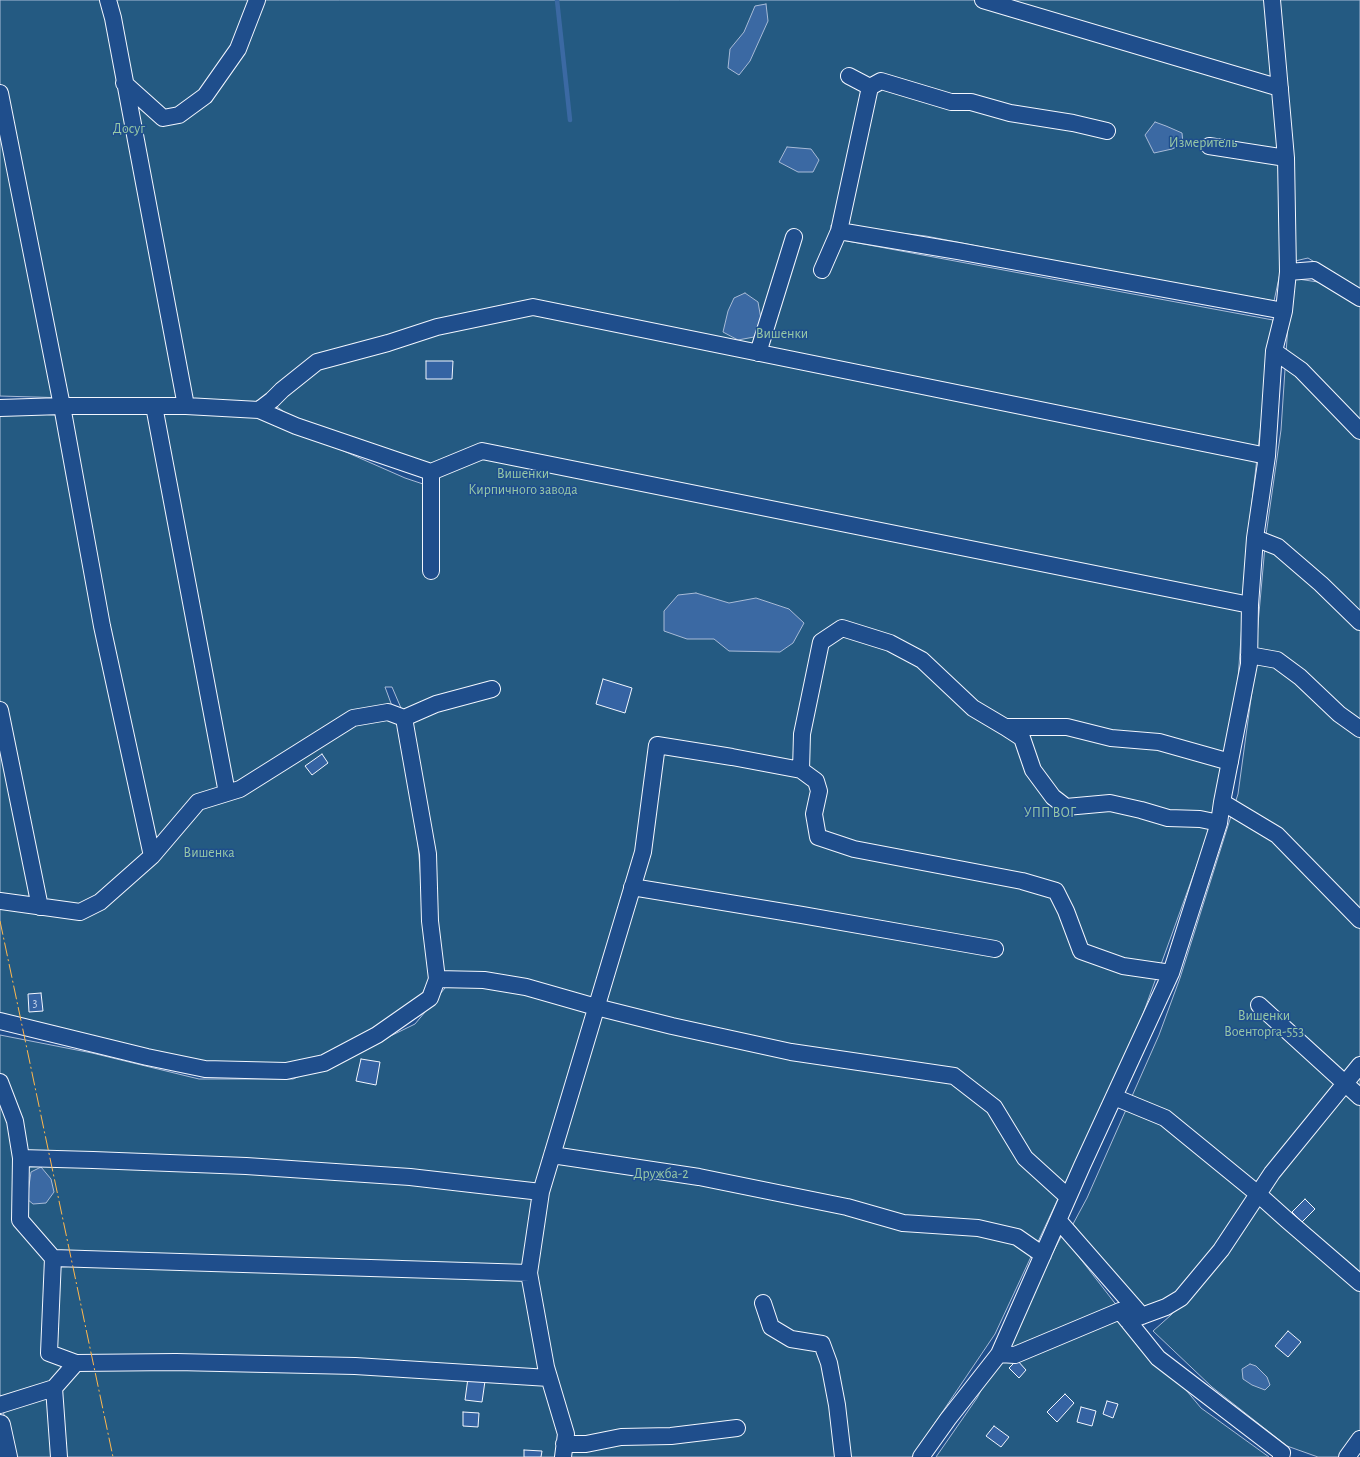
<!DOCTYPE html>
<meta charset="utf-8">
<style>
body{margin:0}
canvas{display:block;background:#1f4e8c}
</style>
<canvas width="1360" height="1457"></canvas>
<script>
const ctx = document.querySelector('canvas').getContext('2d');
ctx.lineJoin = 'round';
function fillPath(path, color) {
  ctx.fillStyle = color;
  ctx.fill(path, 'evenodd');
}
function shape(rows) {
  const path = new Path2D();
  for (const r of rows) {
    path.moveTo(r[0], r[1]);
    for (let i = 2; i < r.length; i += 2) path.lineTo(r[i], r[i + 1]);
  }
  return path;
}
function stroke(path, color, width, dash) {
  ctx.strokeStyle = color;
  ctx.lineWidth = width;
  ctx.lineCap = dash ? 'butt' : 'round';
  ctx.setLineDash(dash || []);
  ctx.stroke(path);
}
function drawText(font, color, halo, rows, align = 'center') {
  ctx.font = font + ' "Alegreya Sans",sans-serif';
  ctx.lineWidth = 3;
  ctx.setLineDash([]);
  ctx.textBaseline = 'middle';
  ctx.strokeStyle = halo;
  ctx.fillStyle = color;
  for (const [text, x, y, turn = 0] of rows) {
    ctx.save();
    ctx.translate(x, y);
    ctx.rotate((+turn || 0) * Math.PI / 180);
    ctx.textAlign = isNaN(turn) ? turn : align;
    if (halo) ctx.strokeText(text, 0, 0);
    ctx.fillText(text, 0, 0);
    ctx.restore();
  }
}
const green = shape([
 [0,0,1360,0,1360,290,1308,258,1282,264,1274,301,1110,272,926,236,831,225,831,238,1273,320,1249,527,1237,693,1210,829,1139,1025,995,1334,912,1457,12,1457,0,1394,0,1035,92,1053,199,1079,293,1079,370,1046,415,1024,445,988,428,847,410,729,392,687,385,687,399,725,418,844,429,980,420,998,396,1021,295,1068,199,1065,0,1020,0,415,89,412,262,415,405,478,435,488,434,467,290,416,273,404,0,396,0,0],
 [1291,278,1318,282,1360,307,1360,1057,1343,1077,1178,1294,1143,1312,1073,1224,1087,1198,1159,1035,1180,978,1238,794,1252,691,1266,535,1281,430,1291,278],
 [1360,1073,1360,1432,1341,1457,1318,1457,1287,1446,1212,1387,1153,1331,1171,1315,1215,1264,1268,1191,1360,1073],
 [1062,1235,1128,1320,1201,1408,1269,1457,936,1457,977,1398,1062,1235]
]);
fillPath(green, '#245a82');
stroke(green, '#a8bbd7', 1);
const water = shape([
 [766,4,768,21,750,61,739,75,728,68,730,49,744,32,755,6,766,4],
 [1155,122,1166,126,1182,133,1183,144,1172,149,1154,153,1145,135,1155,122],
 [787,147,811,149,819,160,813,172,798,172,779,162,787,147],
 [745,293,758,302,761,319,761,328,754,337,738,340,723,332,728,311,734,298,745,293],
 [696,593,729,603,756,598,789,609,804,623,793,643,780,652,729,651,714,639,687,639,664,631,664,611,678,595,696,593],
 [41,1167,51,1179,54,1192,46,1203,33,1204,27,1199,31,1172,41,1167],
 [1250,1364,1256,1366,1267,1377,1270,1385,1265,1390,1252,1385,1243,1379,1242,1369,1250,1364]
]);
fillPath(water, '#3b69a3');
stroke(water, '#a8bbd7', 1);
stroke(shape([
 [557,0,570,120]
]), '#3b69a3', 4.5);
const building = shape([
 [426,361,453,361,452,379,426,379,426,361],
 [603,679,632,688,625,713,596,704,603,679],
 [322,754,328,763,312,775,305,766,322,754],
 [41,993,43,1011,29,1012,28,994,41,993],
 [361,1059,380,1062,376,1085,356,1081,361,1059],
 [1305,1199,1315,1209,1302,1222,1292,1212,1305,1199],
 [1288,1331,1301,1342,1288,1357,1275,1346,1288,1331],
 [1017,1360,1026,1370,1019,1378,1009,1368,1017,1360],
 [468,1378,485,1381,482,1402,465,1400,468,1378],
 [1065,1394,1074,1403,1057,1422,1047,1412,1065,1394],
 [1107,1401,1118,1404,1113,1418,1103,1414,1107,1401],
 [1081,1407,1096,1411,1092,1426,1077,1422,1081,1407],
 [463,1412,479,1413,478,1427,463,1426,463,1412],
 [994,1426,1009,1437,1001,1447,986,1436,994,1426],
 [524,1450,542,1451,541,1457,524,1457,524,1450]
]);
fillPath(building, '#3563a3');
stroke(building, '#f2f6ff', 1);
const minor = shape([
 [983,0,1280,88],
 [124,83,163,118,179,115,205,96,238,49,257,0],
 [870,87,881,81,951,102,971,102,1010,113,1073,123,1107,131],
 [0,93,62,406,102,626,152,856],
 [1209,146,1286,158],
 [839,231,870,87,849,76],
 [822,270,839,231,958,251,1284,311],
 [1288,272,1314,270,1360,298],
 [1274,351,1301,370,1360,431],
 [758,353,794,237],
 [154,406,227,793],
 [186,406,259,410,296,426,431,472,482,451,1250,605],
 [0,408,62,406,186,406,113,18,108,0],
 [259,410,272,400,282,390,317,362,388,343,437,327,533,307,1267,456],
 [431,472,431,571],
 [1255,538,1278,547,1321,584,1360,622],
 [1249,655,1277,660,1300,677,1339,714,1360,729],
 [0,710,40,907],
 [404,718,436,704,492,689],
 [1005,727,1022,738,1033,770,1053,797,1066,807,1110,803,1141,810,1168,818,1200,819,1219,823],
 [801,770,816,781,819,791,814,814,818,837,854,849,1022,881,1056,891,1066,911,1081,951,1123,966,1171,973],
 [1222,802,1277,835,1360,920],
 [632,887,802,915,995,949],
 [0,901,80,912,100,902,152,856,198,802,240,789,353,718,388,712,404,718,428,854,430,921,437,979,430,998,377,1035,324,1063,286,1071,205,1069,147,1057,0,1021],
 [437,979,484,980,526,987,596,1007,672,1026,791,1052,954,1076,994,1107,1025,1158,1068,1197],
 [1259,1005,1360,1097],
 [0,1082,15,1121,21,1158,20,1220,53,1258],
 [1114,1097,1165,1118,1258,1194,1287,1220,1360,1283],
 [552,1155,699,1177,847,1207,903,1223,978,1228,1017,1237,1043,1255],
 [21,1158,93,1160,246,1166,410,1177,541,1192],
 [1058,1220,1142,1316],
 [763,1303,771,1327,791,1339,822,1344,829,1363,837,1405,843,1457],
 [1128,1321,1166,1307,1181,1298,1221,1250,1272,1173,1360,1065],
 [999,1354,1082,1166,1171,973,1219,823,1222,802,1249,664,1250,605,1255,538,1267,456,1274,351,1284,311,1288,272,1286,158,1272,0],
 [76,1363,49,1353,53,1258,529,1273],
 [54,1388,76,1363,176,1362,355,1366,549,1378],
 [0,1405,54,1388,59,1457],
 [564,1444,586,1444,621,1437,671,1436,737,1428],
 [563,1457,566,1434,546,1367,529,1273,541,1192,643,852,657,745,732,757,801,770,802,734,821,642,842,628,890,643,922,660,973,708,1005,727,1067,727,1111,738,1159,742,1230,762],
 [921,1457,948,1419,999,1354,1015,1355,1120,1311,1158,1358,1282,1453,1281,1457],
 [1347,1457,1360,1439]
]);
const major = shape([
 [0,1425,7,1457]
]);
stroke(minor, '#f2f6ff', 18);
stroke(major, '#f2f6ff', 22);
stroke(minor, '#1f4e8c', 16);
stroke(major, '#1f4e8c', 20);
stroke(shape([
 [0,921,113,1457]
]), '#ffb74d', 1, [14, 3, 2, 3]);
drawText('12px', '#c3d1e8', null, [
 ["3",35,1003]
]);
drawText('14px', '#97c8a6', '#1f4e8c', [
 ["Досуг",129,129],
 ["Измеритель",1203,143],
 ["Вишенки",782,334],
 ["Вишенки",523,474],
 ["Кирпичного завода",523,490],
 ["УПП ВОГ",1050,813],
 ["Вишенка",209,853],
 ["Вишенки",1264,1016],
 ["Военторга-553",1264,1032],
 ["Дружба-2",661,1174]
]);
</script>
